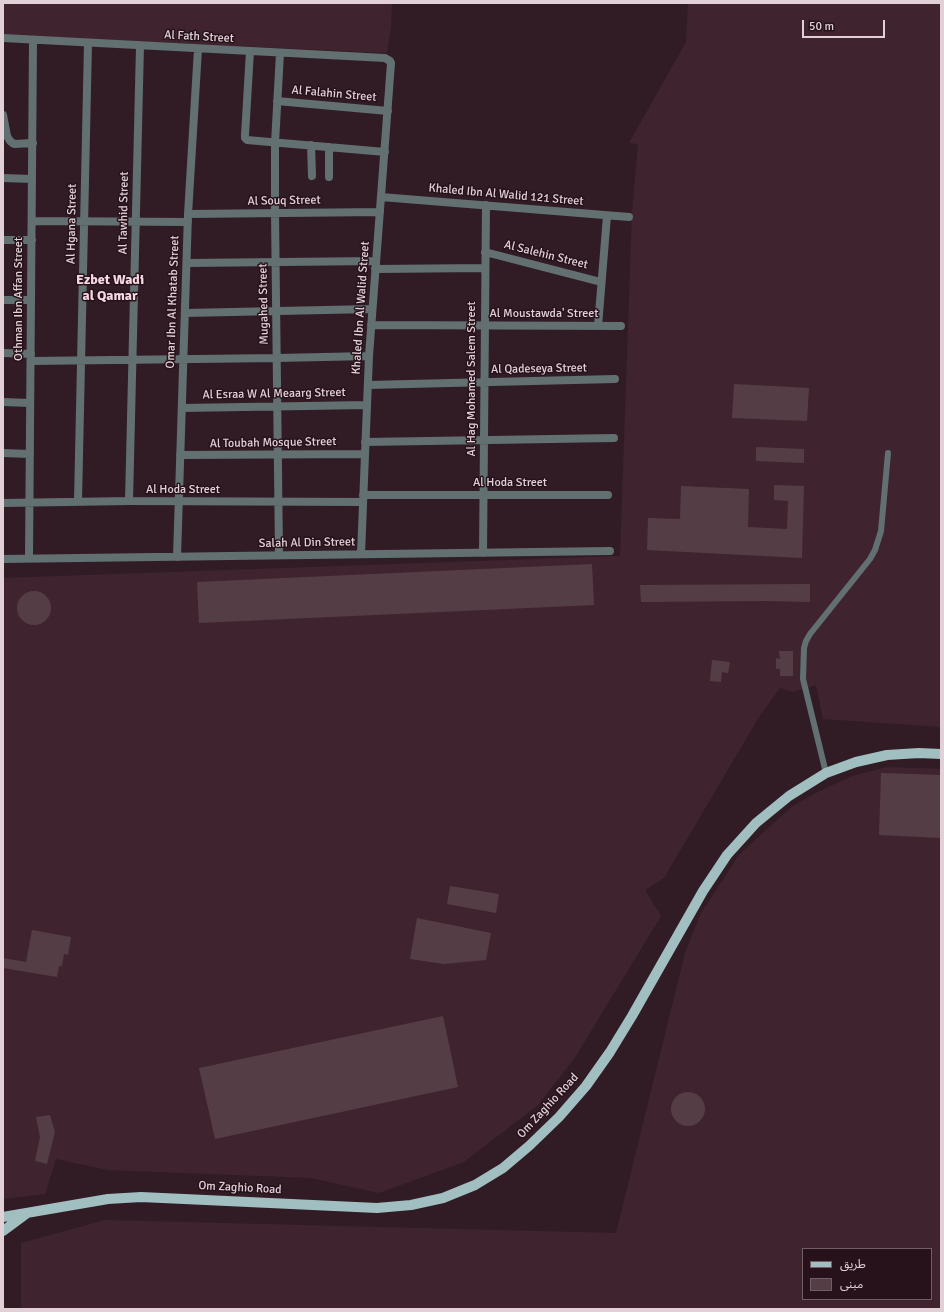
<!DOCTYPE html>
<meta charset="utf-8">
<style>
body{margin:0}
#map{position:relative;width:944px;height:1312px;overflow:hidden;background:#311c25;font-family:Signika,"Noto Sans Arabic",sans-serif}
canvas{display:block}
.frame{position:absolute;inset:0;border:4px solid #e1d1d7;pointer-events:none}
.legend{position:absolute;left:802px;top:1248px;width:130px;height:52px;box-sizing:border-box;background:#27121b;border:1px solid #715e66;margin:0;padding:5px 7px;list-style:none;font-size:12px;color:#e1d1d7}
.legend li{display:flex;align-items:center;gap:8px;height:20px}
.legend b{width:20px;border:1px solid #715e66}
.scale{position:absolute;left:802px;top:20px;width:83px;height:18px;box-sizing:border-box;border:2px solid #e1d1d7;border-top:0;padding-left:5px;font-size:12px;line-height:14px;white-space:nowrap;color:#e1d1d7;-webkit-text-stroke:3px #27121b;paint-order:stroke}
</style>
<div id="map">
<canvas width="944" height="1312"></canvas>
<div class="frame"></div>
<ul class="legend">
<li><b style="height:5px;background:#a1bec0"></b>طريق</li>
<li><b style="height:11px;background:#553d46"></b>مبنى</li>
</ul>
<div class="scale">50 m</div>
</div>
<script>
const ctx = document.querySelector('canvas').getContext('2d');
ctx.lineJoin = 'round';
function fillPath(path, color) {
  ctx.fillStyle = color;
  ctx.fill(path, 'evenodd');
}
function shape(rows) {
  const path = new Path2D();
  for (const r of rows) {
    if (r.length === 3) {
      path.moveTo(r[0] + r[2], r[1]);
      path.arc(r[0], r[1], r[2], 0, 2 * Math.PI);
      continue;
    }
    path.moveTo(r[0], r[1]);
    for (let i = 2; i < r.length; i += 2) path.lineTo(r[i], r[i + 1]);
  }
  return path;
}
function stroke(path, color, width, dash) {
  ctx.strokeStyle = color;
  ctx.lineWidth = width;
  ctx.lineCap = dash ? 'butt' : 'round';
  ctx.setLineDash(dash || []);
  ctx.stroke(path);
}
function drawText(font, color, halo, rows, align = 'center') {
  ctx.font = font + ' Signika,sans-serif';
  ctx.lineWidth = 3;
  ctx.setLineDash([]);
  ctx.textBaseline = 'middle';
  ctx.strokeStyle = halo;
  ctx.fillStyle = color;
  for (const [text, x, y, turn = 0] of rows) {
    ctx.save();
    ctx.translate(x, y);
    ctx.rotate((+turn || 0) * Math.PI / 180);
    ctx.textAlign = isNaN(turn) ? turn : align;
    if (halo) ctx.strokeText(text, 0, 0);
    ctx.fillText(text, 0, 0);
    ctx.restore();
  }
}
fillPath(shape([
 [3,3,392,3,391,27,387,53,3,35],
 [688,3,941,3,941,727,823,719,816,685,793,692,780,688,759,717,664,878,645,890,661,916,574,1059,538,1105,464,1162,379,1193,311,1178,108,1170,56,1159,45,1194,3,1199,3,578,620,556,632,213,638,144,629,143,686,42],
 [887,767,941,769,941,1309,21,1309,21,1243,105,1220,616,1233,685,953,701,913,739,855,767,829,793,806,818,792,852,776],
 [803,1249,931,1249,931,1299,803,1299]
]), '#3f242f');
fillPath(shape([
 [734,384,809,388,807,421,732,418],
 [756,447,804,449,804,463,756,461],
 [774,485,804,486,802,558,647,550,648,518,680,519,681,486,749,489,748,527,787,529,788,501,774,500],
 [592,564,594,605,199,623,197,582],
 [810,584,810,602,767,601,641,602,640,585],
 [34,608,17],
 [779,651,793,651,793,676,780,676,780,669,776,669,776,658,780,659],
 [712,660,730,662,728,673,722,672,721,682,710,681],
 [881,773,941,775,941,838,879,835],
 [450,886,499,894,496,913,447,904],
 [417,918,491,933,486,960,444,964,410,959],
 [32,930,71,937,68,955,64,954,62,966,59,966,57,977,3,968,3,958,26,962],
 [443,1016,458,1087,215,1139,199,1068],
 [688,1109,17],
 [50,1115,55,1132,47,1164,35,1161,40,1137,36,1117]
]), '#553d46');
stroke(shape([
 [826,773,803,679,804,648,806,641,810,634,870,559,875,550,881,531,888,453]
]), '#627071', 6);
stroke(shape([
 [3,38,385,58,390,61,391,63,369,356,361,554],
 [250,51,245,135,245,138,247,140,385,152],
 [277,101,388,111],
 [3,115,7,136,10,141,14,144,33,143],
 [311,145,312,176],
 [329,147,329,177],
 [3,178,32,179],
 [381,197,629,217],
 [188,214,380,212],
 [32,221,188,222],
 [3,240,32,240],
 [485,252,601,282],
 [187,263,376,261],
 [375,269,485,268],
 [3,300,31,300],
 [185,313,372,309],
 [371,325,621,326],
 [598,326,607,216],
 [3,353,31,354],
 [31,361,277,358,369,356],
 [368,385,615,379],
 [3,402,30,403],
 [182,408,367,405],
 [365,442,614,438],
 [3,453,30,454],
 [180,455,365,454],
 [363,495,608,495],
 [78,501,88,43],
 [129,501,140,46],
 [3,503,129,501,363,502],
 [483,553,486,205],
 [279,555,275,213,275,143,280,53],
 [177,557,188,214,198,49],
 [29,558,33,40],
 [3,559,610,551]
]), '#627071', 8);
stroke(shape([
 [3,1217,108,1199,141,1197,377,1208,411,1205,443,1198,475,1185,503,1168,529,1146,559,1117,586,1086,610,1052,632,1016,703,891,727,855,756,823,789,796,826,773,856,762,887,755,919,753,941,754],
 [3,1231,26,1214]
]), '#a1bec0', 10);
drawText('12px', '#e1d1d7', '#27121b', [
 ["Al Fath Street",199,37,3],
 ["Al Falahin Street",334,94,5],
 ["Khaled Ibn Al Walid 121 Street",506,195,5],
 ["Al Souq Street",284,201,-1],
 ["Al Tawhid Street",124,213,-89],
 ["Al Hgana Street",72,224,-89],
 ["Al Salehin Street",546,255,14],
 ["Othman Ibn Affan Street",19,299,-90],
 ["Omar Ibn Al Khatab Street",173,302,-88],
 ["Mugahed Street",264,304,-91],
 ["Khaled Ibn Al Walid Street",361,308,-86],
 ["Al Moustawda' Street",544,314],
 ["Al Qadeseya Street",539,369,-1],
 ["Al Hag Mohamed Salem Street",472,379,-90],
 ["Al Esraa W Al Meaarg Street",274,394,-1],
 ["Al Toubah Mosque Street",273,443,-1],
 ["Al Hoda Street",510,483],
 ["Al Hoda Street",183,490],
 ["Salah Al Din Street",307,543,-1],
 ["Om Zaghio Road",548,1106,-47],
 ["Om Zaghio Road",240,1188,3]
]);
drawText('bold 14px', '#f7d9e4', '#27121b', [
 ["Ezbet Wadi",110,280],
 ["al Qamar",110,296]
]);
</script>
